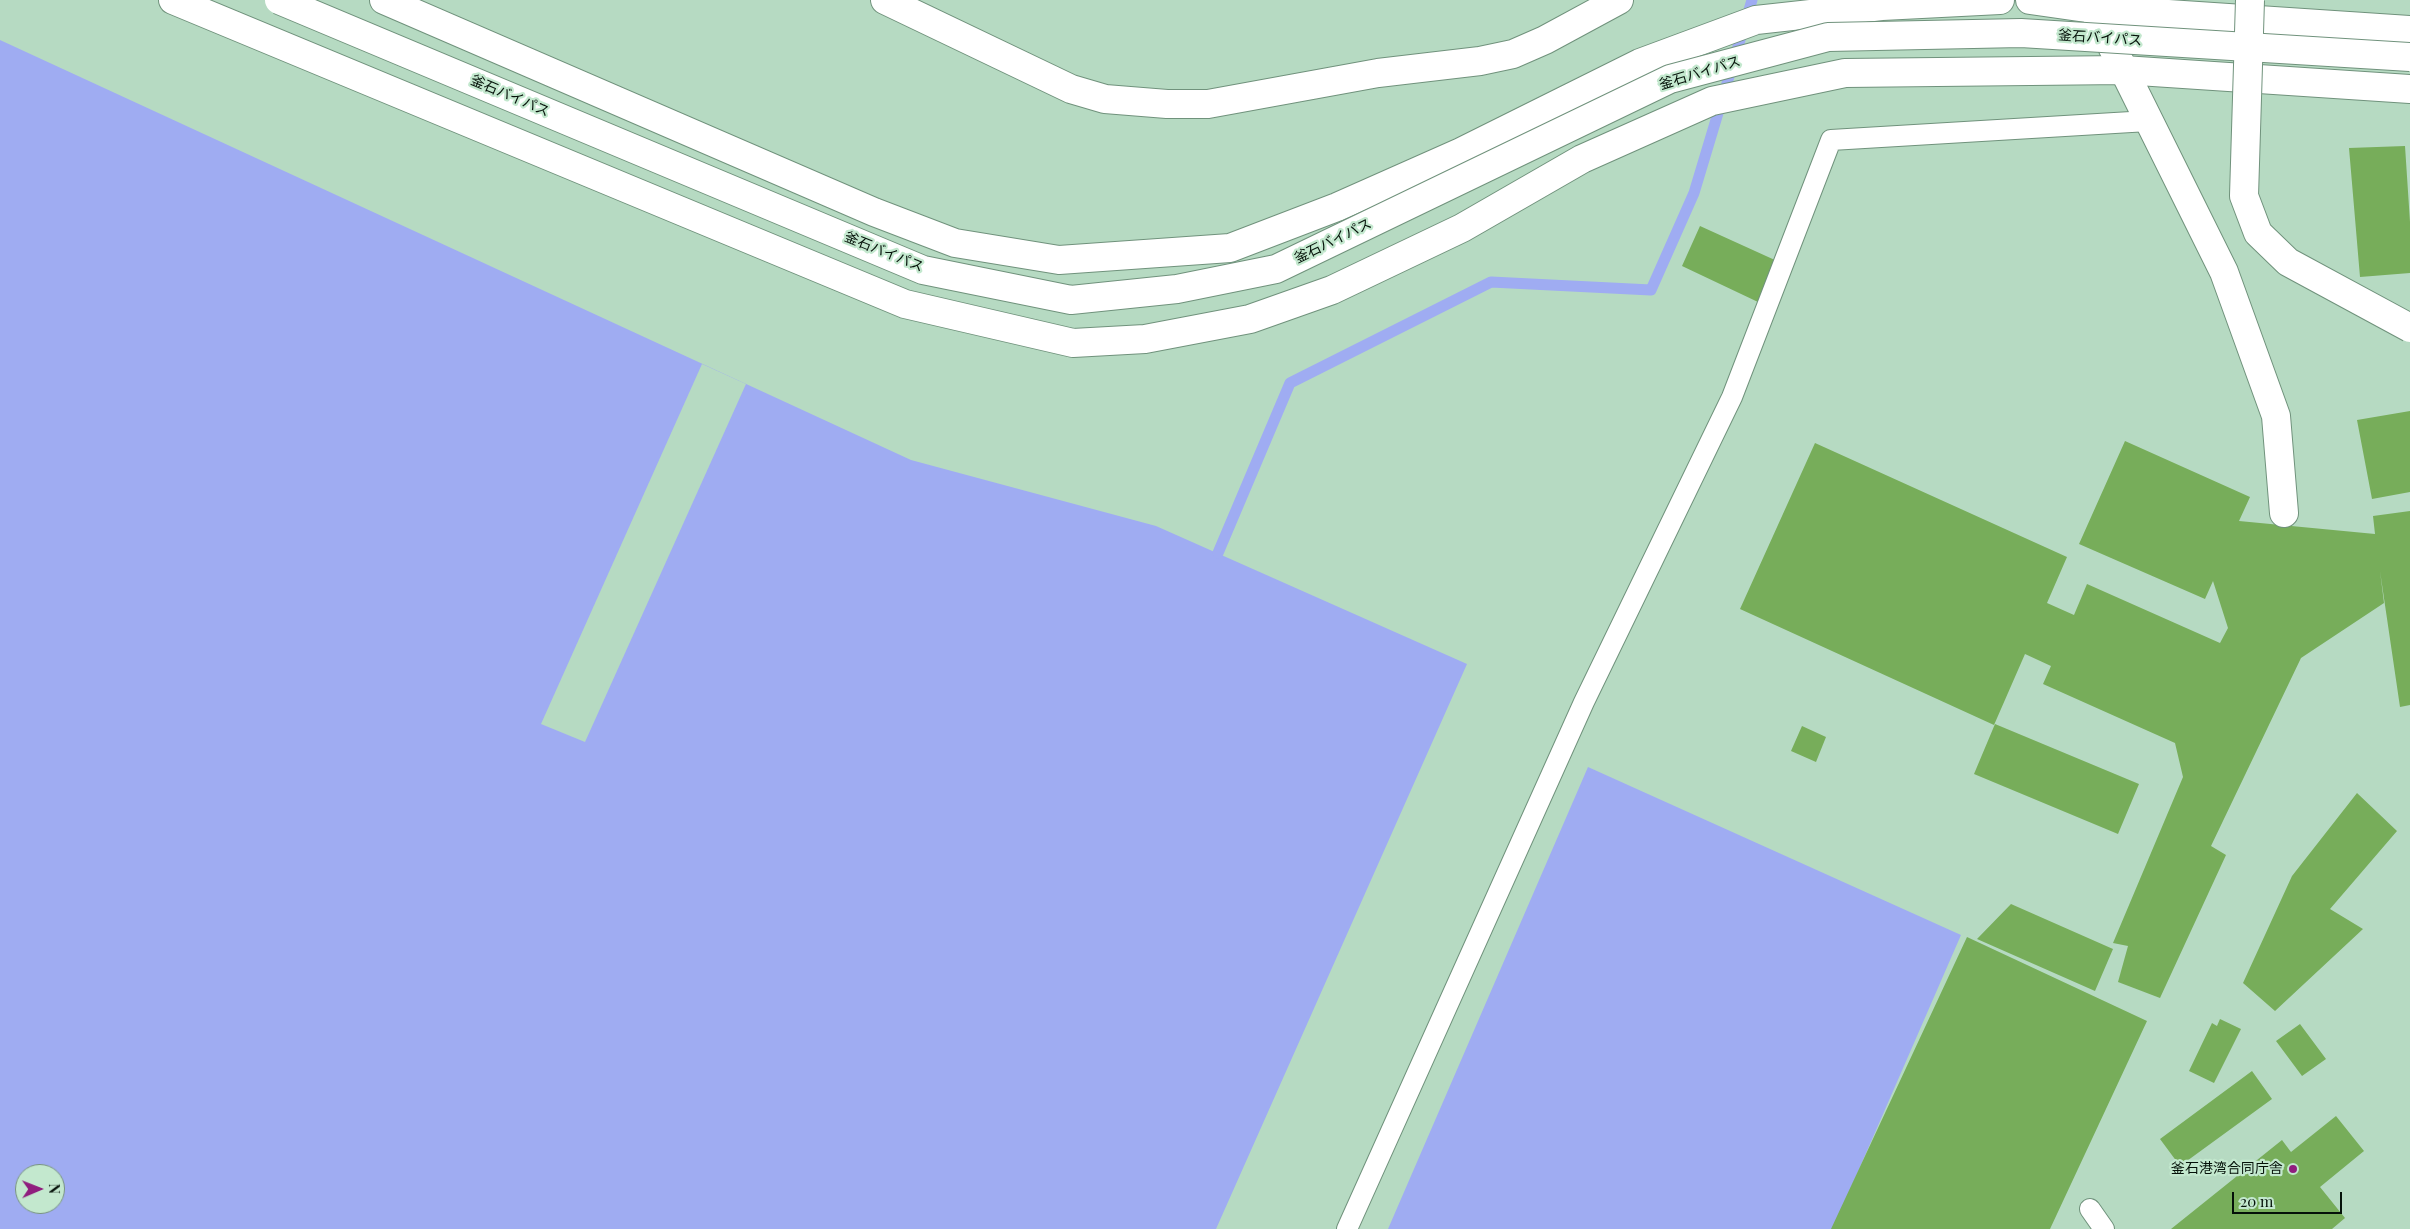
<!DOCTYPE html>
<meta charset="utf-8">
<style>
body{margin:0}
#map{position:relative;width:2410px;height:1229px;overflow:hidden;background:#b6dac2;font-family:"Playfair Display",serif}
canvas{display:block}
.north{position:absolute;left:15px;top:1164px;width:50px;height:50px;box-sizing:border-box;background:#c3e8ce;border:1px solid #77927f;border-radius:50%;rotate:89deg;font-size:14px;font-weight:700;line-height:20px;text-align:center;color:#051109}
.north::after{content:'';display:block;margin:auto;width:18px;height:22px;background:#901e7e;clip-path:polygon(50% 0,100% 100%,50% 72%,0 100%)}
.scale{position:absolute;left:2232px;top:1192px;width:110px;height:22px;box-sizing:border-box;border:2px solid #051109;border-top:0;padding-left:6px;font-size:15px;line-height:18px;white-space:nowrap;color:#051109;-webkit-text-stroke:4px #c3e8ce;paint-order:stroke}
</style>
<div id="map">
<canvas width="2410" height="1229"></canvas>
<div class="north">N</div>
<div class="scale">20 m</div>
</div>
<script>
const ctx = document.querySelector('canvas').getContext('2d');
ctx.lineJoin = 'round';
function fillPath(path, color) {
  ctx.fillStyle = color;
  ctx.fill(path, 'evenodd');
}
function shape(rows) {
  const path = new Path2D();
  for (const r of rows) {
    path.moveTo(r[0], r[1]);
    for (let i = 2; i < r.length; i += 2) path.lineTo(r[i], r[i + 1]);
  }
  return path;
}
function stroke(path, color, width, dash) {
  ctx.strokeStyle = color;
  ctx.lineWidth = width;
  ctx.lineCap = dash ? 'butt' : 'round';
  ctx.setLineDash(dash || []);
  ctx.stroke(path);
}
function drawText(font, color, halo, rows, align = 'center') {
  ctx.font = font + ' "Playfair Display","Noto Sans JP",serif';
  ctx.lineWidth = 4.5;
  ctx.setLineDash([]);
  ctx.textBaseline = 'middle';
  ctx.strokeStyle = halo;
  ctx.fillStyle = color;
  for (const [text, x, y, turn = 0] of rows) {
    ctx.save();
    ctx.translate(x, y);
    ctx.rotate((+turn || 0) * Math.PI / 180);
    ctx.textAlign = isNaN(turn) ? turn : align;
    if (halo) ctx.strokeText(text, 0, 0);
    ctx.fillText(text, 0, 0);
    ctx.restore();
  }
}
fillPath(shape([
 [0,40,911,460,1156,526,1467,664,1216,1229,0,1229],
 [25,1174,55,1174,55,1204,25,1204],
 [1588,767,1961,935,1833,1229,1388,1229]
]), '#9facf2');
fillPath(shape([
 [702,364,746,384,585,742,541,724]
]), '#b6dac2');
stroke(shape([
 [1218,553,1290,383,1491,282,1651,290,1694,193,1752,0]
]), '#9facf2', 11);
fillPath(shape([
 [2405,146,2410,222,2410,273,2360,277,2349,148],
 [1700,226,1777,261,1758,302,1682,266],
 [2410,411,2410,492,2372,499,2357,420],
 [2125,441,2250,497,2239,521,2375,534,2373,516,2410,511,2410,705,2400,707,2380,571,2384,603,2301,658,2211,846,2226,855,2160,998,2118,982,2128,946,2113,943,2183,777,2175,743,2043,684,2051,666,2025,654,1994,725,1740,609,1815,443,2067,557,2047,603,2074,615,2087,584,2220,643,2228,628,2213,581,2205,599,2079,544],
 [1995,724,2139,784,2118,834,1974,774],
 [1802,726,1826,737,1816,762,1791,751],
 [2357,793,2397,831,2330,909,2363,929,2275,1011,2243,983,2292,876],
 [2011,904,2113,949,2095,991,1977,939],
 [1967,937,2147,1021,2050,1229,1831,1229],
 [2220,1019,2241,1029,2214,1083,2189,1071,2212,1023,2217,1026],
 [2300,1024,2326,1059,2302,1076,2276,1041],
 [2252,1071,2272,1099,2180,1166,2160,1139],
 [2336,1116,2364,1151,2320,1187,2345,1218,2332,1229,2171,1229,2282,1140,2291,1152]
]), '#77ad5a');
const lane = shape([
 [2090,1209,2104,1229],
 [1347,1229,1584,702,1732,397,1831,140,2148,121]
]);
const street = shape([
 [885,0,1071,89,1105,99,1167,104,1208,104,1378,73,1480,61,1513,54,1545,40,1619,0],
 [2089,0,2224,272,2276,416,2284,513]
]);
const secondary = shape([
 [173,0,905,304,1073,343,1145,339,1250,319,1332,290,1462,228,1582,159,1712,101,1845,73,2123,70,2410,89],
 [384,0,874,212,955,243,1059,260,1230,248,1337,207,1461,152,1640,63,1756,20,1882,6,2000,0],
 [2030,0,2093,9,2410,30]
]);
stroke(lane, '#70927c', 22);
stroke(street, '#70927c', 30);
stroke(secondary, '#70927c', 30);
stroke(lane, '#fff', 20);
stroke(street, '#fff', 28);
stroke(secondary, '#fff', 28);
const streetBridge = shape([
 [2250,0,2244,196,2258,233,2288,262,2410,328]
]);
const highwayBridge = shape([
 [279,0,923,270,1071,300,1177,289,1276,269,1670,79,1828,37,2021,33,2410,57]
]);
stroke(streetBridge, '#70927c', 30, []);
stroke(highwayBridge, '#70927c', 30, []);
stroke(streetBridge, '#fff', 28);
stroke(highwayBridge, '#fff', 28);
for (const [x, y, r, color] of [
 [2293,1169,5,"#901e7e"]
]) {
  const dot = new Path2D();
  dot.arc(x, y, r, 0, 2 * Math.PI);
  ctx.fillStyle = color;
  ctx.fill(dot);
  stroke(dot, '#c3e8ce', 2);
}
drawText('14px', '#051109', '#c3e8ce', [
 ["釜石バイパス",2100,38,4],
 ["釜石バイパス",1700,73,-17],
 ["釜石バイパス",510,96,23],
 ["釜石バイパス",1333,241,-26],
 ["釜石バイパス",884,252,22]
]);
drawText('14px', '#051109', '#c3e8ce', [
 ["釜石港湾合同庁舎",2283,1169]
], 'right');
</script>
